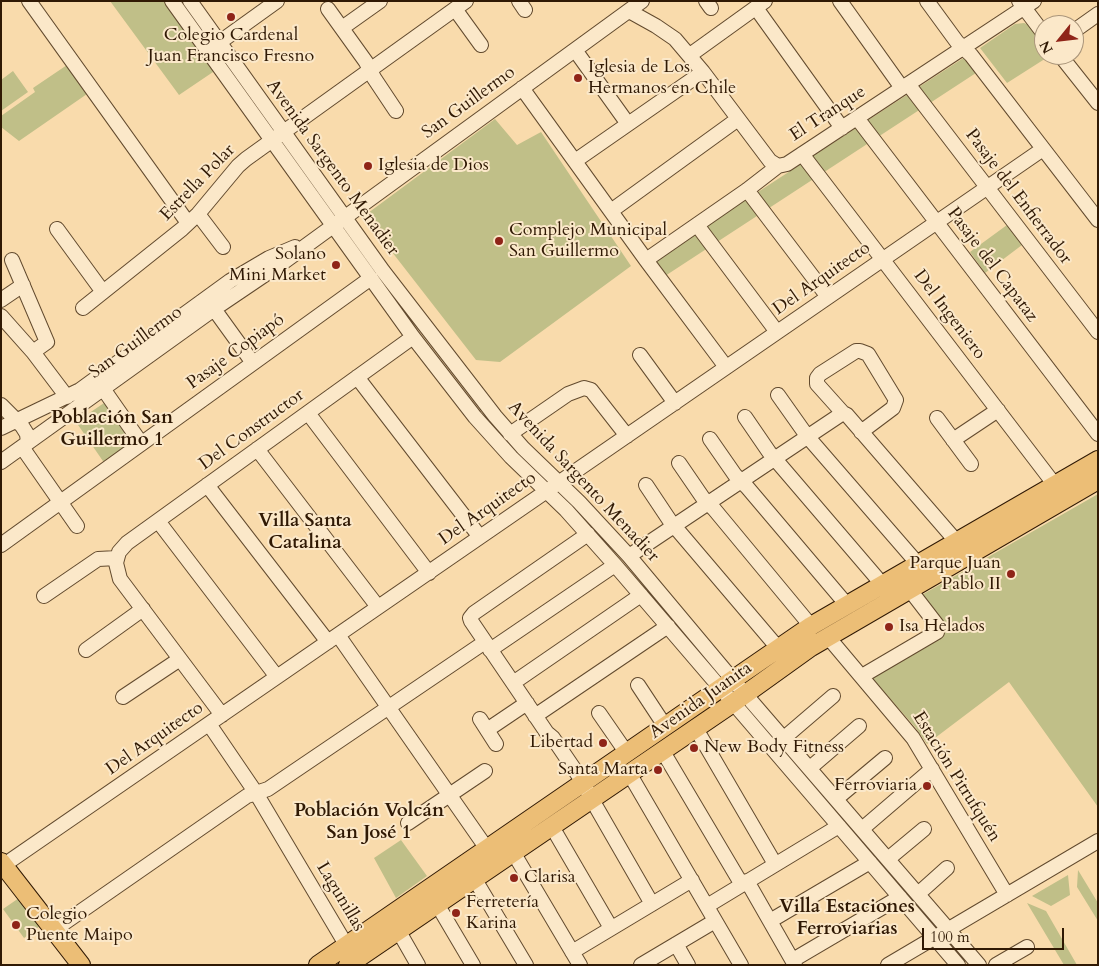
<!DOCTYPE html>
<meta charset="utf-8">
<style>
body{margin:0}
#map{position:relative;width:1099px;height:966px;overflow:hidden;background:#f9dbac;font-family:Cardo,serif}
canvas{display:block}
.frame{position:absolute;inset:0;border:2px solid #301904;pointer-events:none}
.north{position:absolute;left:1034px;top:15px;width:50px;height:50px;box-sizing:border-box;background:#fbe8c9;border:1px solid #aa957a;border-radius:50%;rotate:241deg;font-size:14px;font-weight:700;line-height:20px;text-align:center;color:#301904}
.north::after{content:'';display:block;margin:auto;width:18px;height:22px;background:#8f2418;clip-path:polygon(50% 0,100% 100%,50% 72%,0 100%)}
.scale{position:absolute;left:922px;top:928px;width:142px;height:22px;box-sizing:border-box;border:2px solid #301904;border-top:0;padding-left:6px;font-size:15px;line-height:18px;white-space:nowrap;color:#301904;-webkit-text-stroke:4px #fbe8c9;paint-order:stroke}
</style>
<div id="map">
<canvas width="1099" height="966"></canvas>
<div class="frame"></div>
<div class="north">N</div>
<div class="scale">100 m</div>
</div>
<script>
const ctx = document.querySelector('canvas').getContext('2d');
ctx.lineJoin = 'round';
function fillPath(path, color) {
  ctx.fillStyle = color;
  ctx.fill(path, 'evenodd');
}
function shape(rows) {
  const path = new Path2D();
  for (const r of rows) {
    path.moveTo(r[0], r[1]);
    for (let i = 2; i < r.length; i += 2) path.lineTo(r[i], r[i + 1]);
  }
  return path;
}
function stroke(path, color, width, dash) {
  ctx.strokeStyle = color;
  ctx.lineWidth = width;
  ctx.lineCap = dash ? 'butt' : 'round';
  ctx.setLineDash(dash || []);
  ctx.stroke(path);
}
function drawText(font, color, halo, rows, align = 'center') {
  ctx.font = font + ' Cardo,serif';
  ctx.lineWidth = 4;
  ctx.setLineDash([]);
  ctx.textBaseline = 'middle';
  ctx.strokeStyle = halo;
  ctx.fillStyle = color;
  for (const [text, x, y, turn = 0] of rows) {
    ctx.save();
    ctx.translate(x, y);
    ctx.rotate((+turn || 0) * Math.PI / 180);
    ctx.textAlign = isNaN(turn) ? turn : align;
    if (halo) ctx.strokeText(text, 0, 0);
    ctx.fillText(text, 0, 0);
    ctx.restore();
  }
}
fillPath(shape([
 [110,1,167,1,216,70,179,95],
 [1024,23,1029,25,1044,46,1044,55,1051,55,1007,83,980,48,1015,24],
 [968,55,979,71,665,276,655,261,744,199,758,192],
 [67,65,87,94,19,141,1,127,1,116,35,92,33,88],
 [13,71,28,92,1,111,1,80],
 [495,119,517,145,541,132,631,266,500,362,476,360,364,216],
 [1007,225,1022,245,985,273,970,252],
 [107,401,135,442,105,464,76,422],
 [1098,494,1098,807,1009,682,927,744,915,727,871,677,944,633,920,596],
 [401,840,427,876,396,898,374,858],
 [1078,870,1098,903,1098,921,1077,887],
 [1068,875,1070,895,1051,906,1032,896],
 [19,898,40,926,24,938,3,909],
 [1027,903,1046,911,1077,965,1064,965]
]), '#c0bf88');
const minor = shape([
 [29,1,188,223],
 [172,1,413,337,475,417,511,457,566,510,615,565,958,965],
 [190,1,383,271,495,416,523,448,579,502,629,556,732,679,979,965],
 [519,1,525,10],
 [706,1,711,8],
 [840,1,902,88],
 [927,1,957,42,971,55,1098,220],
 [1019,1,1044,34],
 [756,8,842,128],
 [328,9,366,62,374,78,396,111],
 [455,9,481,45],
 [629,11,656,26,675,39,703,72,770,161,778,166],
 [342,28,380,1],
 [1074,31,1098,14],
 [213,47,277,1],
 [575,50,628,124],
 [690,55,765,1],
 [1060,55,1098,103],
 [908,84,1098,332],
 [522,88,646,260,726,367],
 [857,118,1098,434],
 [802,154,1061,493],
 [575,161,703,72],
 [747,190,828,297],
 [611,211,738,119],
 [198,214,223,247],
 [697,225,777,332],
 [57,229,103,292],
 [12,260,47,342,33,352],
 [646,260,747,190,778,166,787,164,1034,1],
 [1,300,23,285],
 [83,308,182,229,198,214,238,166,246,159,466,1],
 [214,309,253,363],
 [1,316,33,352,67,397],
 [640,355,675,403],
 [357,377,480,537],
 [104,390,141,443],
 [778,395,807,436,918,564],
 [1,405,22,426,27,434,28,443],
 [308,413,429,573],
 [745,417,769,452,882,584],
 [937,418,971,464],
 [1,428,80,390,230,281,269,258,295,247],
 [861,432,893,408,896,400,868,354,860,351,856,351,820,374,817,378,817,384,843,413,847,415,956,541],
 [510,434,568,394,584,388,591,390,627,436],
 [710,439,735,475,747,487,847,605],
 [953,440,998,410],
 [22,447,77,526],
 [257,449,378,607],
 [1,462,214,309,285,261,642,1],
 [679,463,703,498,714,509,811,626],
 [207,485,328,642],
 [646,485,670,521,778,648],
 [158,521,277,677],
 [588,534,474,613,470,618,471,621,547,733,553,738,583,782,591,798,652,904],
 [1,545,371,278],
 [629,556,843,413],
 [44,596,98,559,117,558],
 [338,635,492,856],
 [828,637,913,738,1007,895],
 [86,650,143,609],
 [490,650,615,565],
 [862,676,937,632,937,625,910,590],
 [513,683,641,595],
 [638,685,665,726],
 [123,697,180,659],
 [599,713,626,752],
 [222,715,120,579,116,563,119,552,127,543,413,337],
 [535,716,668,626],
 [480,719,496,744],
 [209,724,256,793,351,953],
 [695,727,775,864],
 [487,730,527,703],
 [784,738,833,696],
 [662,750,742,885],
 [810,768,859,726],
 [629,773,741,965],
 [836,799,885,758],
 [408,823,485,771],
 [551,825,611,928],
 [862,829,932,769],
 [513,852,580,965],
 [888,859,924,829],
 [4,865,1043,149],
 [474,878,526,965],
 [747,881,795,965],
 [918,894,947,868],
 [437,904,473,965],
 [707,906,839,826],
 [770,921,870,862],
 [54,930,247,796,268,789,485,642],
 [398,930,418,965],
 [676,944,688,965],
 [572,952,692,880],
 [793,960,900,897],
 [641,965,715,921],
 [888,965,1098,841],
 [996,965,1027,947]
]);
const major = shape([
 [1,862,81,965],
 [318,965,811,626,1098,460],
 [348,965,733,703,811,647,1098,480]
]);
stroke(minor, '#624a2e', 16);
stroke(major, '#301904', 20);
stroke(minor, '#fbe8c9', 14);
stroke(major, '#ecbe76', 18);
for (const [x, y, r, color] of [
 [231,17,5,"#8f2418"],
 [578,78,5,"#8f2418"],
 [368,166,5,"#8f2418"],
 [499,241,5,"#8f2418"],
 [336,265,5,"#8f2418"],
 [1011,574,5,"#8f2418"],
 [889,627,5,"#8f2418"],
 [603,743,5,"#8f2418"],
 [694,748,5,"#8f2418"],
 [658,770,5,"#8f2418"],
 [927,786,5,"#8f2418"],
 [514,878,5,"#8f2418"],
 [456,913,5,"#8f2418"],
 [16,925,5,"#8f2418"]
]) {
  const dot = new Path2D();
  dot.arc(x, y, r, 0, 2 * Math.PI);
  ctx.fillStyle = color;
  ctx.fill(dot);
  stroke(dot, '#fbe8c9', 2);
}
drawText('18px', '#301904', '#fbe8c9', [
 ["Colegio Cardenal",231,36,"center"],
 ["Juan Francisco Fresno",231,57,"center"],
 ["Iglesia de Los",588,68],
 ["Hermanos en Chile",588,89],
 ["Iglesia de Dios",378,166],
 ["Complejo Municipal",509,231],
 ["San Guillermo",509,252],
 ["Solano",326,255,"right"],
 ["Mini Market",326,276,"right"],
 ["Parque Juan",1001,564,"right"],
 ["Pablo II",1001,585,"right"],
 ["Isa Helados",899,627],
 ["Libertad",593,743,"right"],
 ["New Body Fitness",704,748],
 ["Santa Marta",648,770,"right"],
 ["Ferroviaria",917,786,"right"],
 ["Clarisa",524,878],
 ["Ferretería",466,903],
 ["Karina",466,924],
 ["Colegio",26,915],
 ["Puente Maipo",26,936]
], 'left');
drawText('18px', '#301904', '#fbe8c9', [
 ["San Guillermo",469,103,-36],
 ["El Tranque",828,114,-33],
 ["Avenida Sargento Menadier",332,168,54],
 ["Estrella Polar",198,183,-46],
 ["Pasaje del Enfierrador",1018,197,53],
 ["Pasaje del Capataz",992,265,53],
 ["Del Arquitecto",822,279,-35],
 ["Del Ingeniero",949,315,53],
 ["San Guillermo",136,343,-36],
 ["Pasaje Copiapó",236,352,-36],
 ["Del Constructor",252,430,-36],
 ["Avenida Sargento Menadier",583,482,47],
 ["Del Arquitecto",488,509,-35],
 ["Avenida Juanita",701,701,-35],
 ["Del Arquitecto",155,739,-35],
 ["Estación Pitrufquén",956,777,58],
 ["Lagunillas",340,897,59]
]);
drawText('bold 19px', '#301904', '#fbe8c9', [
 ["Población San",112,419],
 ["Guillermo 1",112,441],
 ["Villa Santa",305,522],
 ["Catalina",305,544],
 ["Población Volcán",369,812],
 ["San José 1",369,834],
 ["Villa Estaciones",847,908],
 ["Ferroviarias",847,930]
]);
</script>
